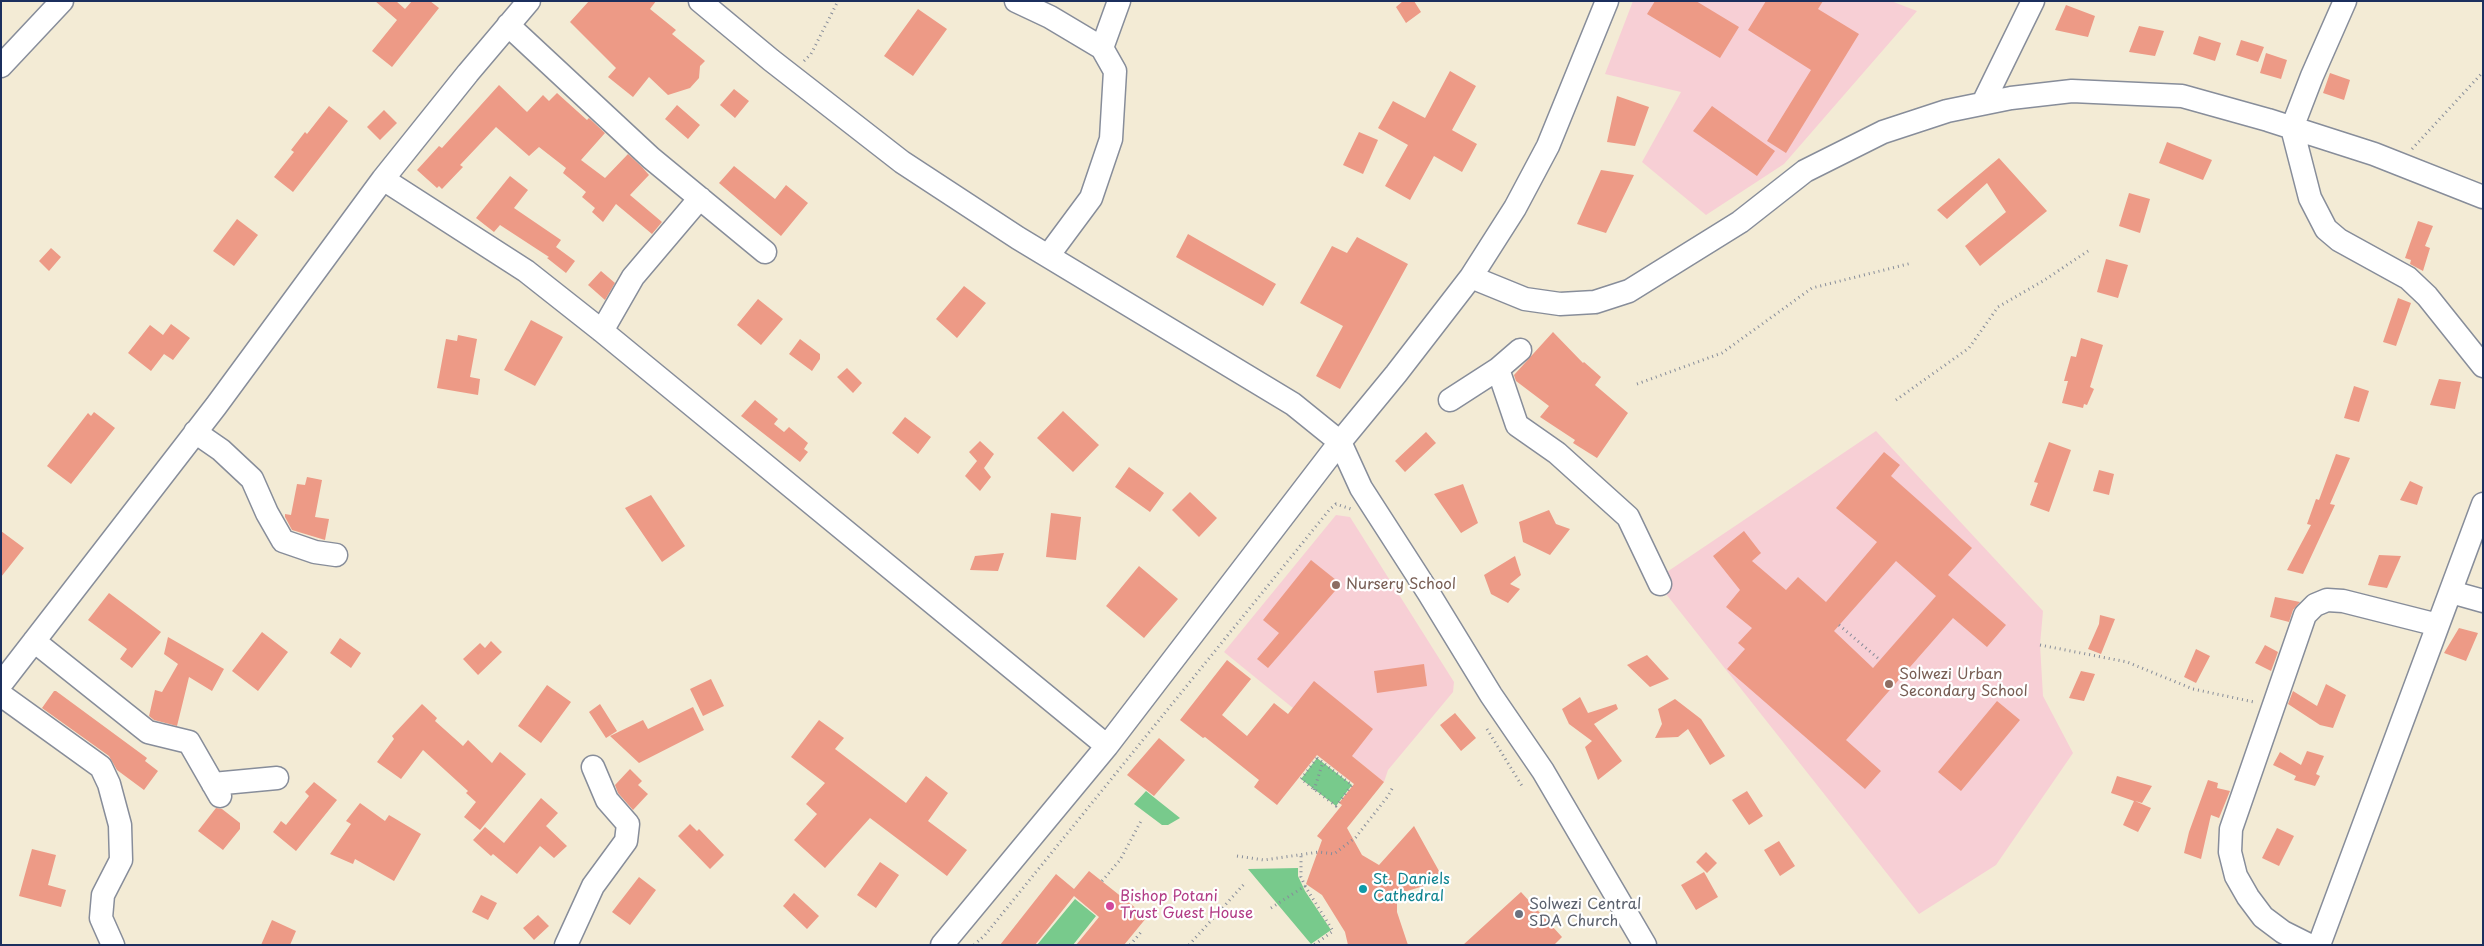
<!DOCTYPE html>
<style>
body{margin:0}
#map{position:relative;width:2484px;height:946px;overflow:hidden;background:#f3ebd5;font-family:"Playpen Sans",sans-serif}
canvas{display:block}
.frame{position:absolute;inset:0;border:2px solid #1b2f5e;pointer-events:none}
</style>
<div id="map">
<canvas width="2484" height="946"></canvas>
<div class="frame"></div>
</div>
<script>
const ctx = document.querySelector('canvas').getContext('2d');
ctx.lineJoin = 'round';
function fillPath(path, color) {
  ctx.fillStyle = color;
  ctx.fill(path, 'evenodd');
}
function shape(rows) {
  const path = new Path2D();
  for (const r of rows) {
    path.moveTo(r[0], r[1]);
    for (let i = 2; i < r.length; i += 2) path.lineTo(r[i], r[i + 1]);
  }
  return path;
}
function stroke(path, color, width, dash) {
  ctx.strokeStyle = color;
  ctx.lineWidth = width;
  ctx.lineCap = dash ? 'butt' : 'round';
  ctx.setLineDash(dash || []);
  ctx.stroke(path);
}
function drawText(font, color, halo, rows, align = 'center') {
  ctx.font = font + ' "Playpen Sans",sans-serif';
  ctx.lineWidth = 4.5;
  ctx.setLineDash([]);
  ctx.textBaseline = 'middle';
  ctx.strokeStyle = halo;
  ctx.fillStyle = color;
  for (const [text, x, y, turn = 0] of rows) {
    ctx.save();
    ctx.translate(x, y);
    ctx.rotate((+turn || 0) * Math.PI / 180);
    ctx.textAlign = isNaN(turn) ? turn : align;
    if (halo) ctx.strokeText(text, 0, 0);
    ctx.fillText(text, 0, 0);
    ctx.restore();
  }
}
fillPath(shape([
 [1633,1,1891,1,1917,11,1784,164,1706,215,1642,162,1681,92,1605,74],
 [1876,431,2043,611,2040,645,2043,696,2073,753,1996,865,1919,914,1655,580],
 [1336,515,1350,517,1454,682,1453,692,1388,770,1384,782,1224,652]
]), '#f7cfd5');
fillPath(shape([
 [1317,758,1352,785,1336,806,1301,779],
 [1146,791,1180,818,1168,825,1162,825,1134,804],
 [1298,868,1298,876,1305,891,1331,930,1311,944,1248,869],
 [1075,899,1096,916,1073,945,1037,945]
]), '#78ca8c');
fillPath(shape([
 [375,1,396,1,405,9,412,1,430,1,439,8,392,67,372,51,397,20],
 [589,1,656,1,650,9,676,30,672,34,705,61,700,66,699,78,690,88,668,95,649,77,633,97,608,77,616,68,570,22],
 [1403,1,1414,1,1421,12,1406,23,1396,7],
 [1655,1,1696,1,1739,27,1720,58,1647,14],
 [1766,1,1823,1,1818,9,1859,34,1786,153,1767,141,1811,70,1748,30],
 [2066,5,2095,16,2088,37,2055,30],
 [918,9,947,29,913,76,884,56],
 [2139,26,2164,31,2155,56,2129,52],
 [2199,36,2221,43,2215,61,2193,54],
 [2241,40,2264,47,2258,62,2236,55],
 [2266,53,2287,60,2281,79,2260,73],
 [1450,71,1476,86,1452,130,1477,144,1462,172,1434,156,1410,200,1385,186,1408,145,1378,128,1393,101,1425,118],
 [2330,73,2350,80,2344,100,2323,93],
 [499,85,527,112,543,95,549,101,557,93,587,120,589,118,605,133,581,160,605,178,628,154,642,167,649,175,630,195,662,222,652,234,616,204,603,222,592,212,595,208,582,197,586,192,563,173,566,168,539,147,529,156,496,127,460,165,463,167,442,189,439,186,437,188,417,170,439,146,442,148],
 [734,89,749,101,735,118,720,105],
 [1617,96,1649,107,1635,146,1607,142],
 [677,105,700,125,688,139,665,119],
 [329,106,348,121,293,192,274,177,294,152,291,150,305,132,307,134],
 [1712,106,1775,151,1757,176,1693,131],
 [384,110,397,123,380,140,367,127],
 [1359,132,1378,140,1363,174,1343,165],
 [2167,142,2212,160,2203,180,2159,163],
 [1999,158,2047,211,1980,266,1965,246,2006,212,1987,183,1947,219,1937,210],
 [734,166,775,199,786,185,808,203,781,236,719,183],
 [1601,170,1634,175,1606,233,1577,224],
 [510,176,528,190,514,208,561,240,556,247,575,261,566,273,547,258,549,257,500,225,494,232,476,218],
 [2129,193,2150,199,2140,233,2119,226],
 [237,219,258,235,234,266,213,251],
 [2418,221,2433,226,2425,246,2430,248,2423,271,2410,264,2411,260,2405,258],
 [1188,234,1276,284,1263,306,1176,257],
 [1357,237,1408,264,1340,389,1316,376,1343,326,1300,303,1332,246,1347,253],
 [51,248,61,257,49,271,39,261],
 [2106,259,2128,265,2118,298,2097,292],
 [601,271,615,283,605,300,588,285],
 [964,286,986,303,957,338,936,319],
 [2398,298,2411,303,2396,346,2383,342],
 [758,299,783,319,761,345,737,325],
 [531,320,563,337,535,386,504,370],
 [171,324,190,338,173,360,164,354,151,371,128,353,150,325,163,335],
 [1553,332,1583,363,1584,362,1601,377,1595,385,1628,413,1597,458,1573,443,1575,440,1540,417,1549,406,1516,381,1514,375],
 [458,335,477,339,470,377,480,379,478,395,437,388,446,339,457,341],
 [2081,338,2103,345,2090,387,2094,389,2087,405,2084,404,2083,408,2062,403,2068,381,2064,381,2071,356,2076,357],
 [800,339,820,354,820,359,812,371,789,354],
 [847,368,862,383,853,393,837,377],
 [2439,379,2461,382,2455,409,2430,405],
 [2354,386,2369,391,2359,422,2344,418],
 [755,400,778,419,774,424,784,432,789,427,808,443,804,449,808,452,800,462,741,416],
 [1063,411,1099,445,1073,472,1037,438],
 [94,412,115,428,71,484,47,466,88,413,91,416],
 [905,417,931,437,918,454,892,433],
 [1426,432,1436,443,1405,472,1395,461],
 [980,441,994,454,984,468,991,477,980,491,965,476,977,461,969,452],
 [2049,442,2071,450,2049,512,2030,505,2038,483,2034,482],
 [1884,452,1900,465,1891,476,1972,548,1948,575,2006,625,1987,647,1953,618,1846,740,1881,771,1865,789,1727,669,1745,649,1738,643,1752,628,1726,607,1740,590,1713,556,1744,531,1761,553,1752,561,1786,590,1798,577,1826,602,1877,542,1836,508],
 [1896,561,1936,596,1873,668,1834,631],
 [2336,454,2350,458,2330,504,2335,505,2303,574,2287,570,2311,525,2307,524,2316,499,2319,500],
 [1129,467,1164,493,1150,512,1115,487],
 [2099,470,2114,474,2109,495,2093,491],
 [307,477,322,480,315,517,329,519,325,540,292,530,285,517,285,514,291,515,297,484,305,485],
 [2410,481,2423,487,2417,505,2400,500],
 [1463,484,1478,523,1461,533,1434,494],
 [1190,492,1217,518,1199,537,1172,510],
 [651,495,685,546,662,562,625,508],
 [1549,510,1556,524,1570,529,1550,555,1523,542,1519,522],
 [1051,513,1081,517,1076,560,1046,557],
 [1,531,24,548,1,577],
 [1004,553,998,571,970,570,975,556],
 [2379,555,2401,556,2387,588,2368,585],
 [1515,556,1521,575,1510,584,1520,589,1508,603,1491,594,1484,575],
 [1311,560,1341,584,1268,668,1257,659,1279,633,1263,620],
 [1139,566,1178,599,1144,638,1106,606],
 [109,593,161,632,132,668,120,659,127,649,88,620],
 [2275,597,2300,602,2293,610,2289,622,2270,617],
 [2100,615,2115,619,2101,654,2088,649,2099,624],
 [2459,628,2478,633,2466,661,2444,653],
 [262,632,288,652,258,691,232,671],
 [168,637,224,669,212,691,189,677,177,726,154,720,149,716,155,690,162,692,178,664,164,654],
 [340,638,361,653,351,668,330,653],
 [491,641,502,652,478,675,463,659,480,643,485,648],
 [2265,645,2278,652,2271,671,2255,663],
 [2196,649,2210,656,2196,683,2184,677],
 [1647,655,1669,679,1650,687,1627,665],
 [1227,660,1251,679,1222,715,1247,736,1274,703,1288,714,1314,681,1373,729,1352,756,1384,782,1347,828,1362,855,1379,865,1414,826,1444,880,1397,894,1397,912,1408,945,1348,945,1345,932,1322,895,1306,884,1322,840,1317,836,1342,805,1339,803,1354,784,1317,755,1277,805,1254,787,1259,780,1205,737,1203,738,1180,720],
 [1424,664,1427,686,1377,693,1374,671],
 [2081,671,2095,674,2084,701,2069,698],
 [711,679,724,706,703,716,690,689],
 [2326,684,2346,695,2333,728,2320,725,2288,704,2293,691,2317,706],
 [547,685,571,702,541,743,518,726],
 [54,691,56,691,147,758,145,761,158,771,144,790,117,770,109,756,42,708],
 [1580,697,1588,713,1616,704,1618,709,1594,724,1622,761,1598,780,1585,747,1592,741,1569,724,1562,709],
 [1675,699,1701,719,1725,756,1710,765,1688,729,1678,737,1655,738,1662,724,1658,709],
 [1997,701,2020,720,1961,791,1938,772],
 [422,704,437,718,435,721,463,746,468,740,492,763,500,752,526,774,480,830,464,817,476,802,466,793,468,791,423,750,401,779,377,762,394,739,392,736],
 [600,704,617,731,606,738,589,712],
 [693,707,704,730,639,763,610,736,643,720,648,729],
 [1455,713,1476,738,1461,751,1440,725],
 [819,720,844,738,835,749,906,803,926,776,948,793,928,821,967,850,947,876,870,818,825,868,794,840,817,814,806,804,825,783,791,757],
 [1159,738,1185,760,1154,796,1127,775],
 [2307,751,2324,756,2316,774,2320,776,2315,786,2294,780,2296,776,2273,765,2280,752,2301,765],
 [630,769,642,781,638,785,648,794,633,810,618,793,615,785],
 [2117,776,2152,786,2142,803,2135,801,2151,808,2138,832,2123,825,2134,801,2111,793],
 [2208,780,2218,783,2217,788,2230,791,2219,818,2211,815,2201,859,2184,853,2189,832],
 [314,782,337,800,296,851,273,832,281,821,286,825,309,796,305,792],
 [1747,791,1763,816,1749,825,1732,800],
 [541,798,558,813,546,826,567,846,554,858,540,846,517,874,493,854,491,856,473,840,485,827,504,843],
 [360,803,385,821,389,815,421,834,394,881,355,859,353,864,330,854,351,824,346,821],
 [216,808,222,809,240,823,240,829,223,850,198,831],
 [690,824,697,831,699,829,724,855,710,869,678,836],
 [2277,828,2294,836,2279,866,2262,858],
 [1779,841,1795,866,1780,876,1764,850],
 [32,849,56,855,48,885,66,890,61,907,19,896],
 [1706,852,1717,863,1707,873,1696,862],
 [880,862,899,875,876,908,857,895],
 [1089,871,1147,917,1124,945,1076,945,1099,917,1074,896,1035,945,1000,945,1056,874,1074,889],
 [1704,872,1718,897,1696,910,1681,885],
 [639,877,656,890,630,925,612,912],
 [1521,892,1562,937,1554,945,1463,945],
 [794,893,819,916,807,929,783,906],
 [481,895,497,903,488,920,472,912],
 [538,915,549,926,534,940,523,928],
 [272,920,296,931,290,945,261,945]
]), '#ed9a86');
const minor = shape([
 [700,1,771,60,902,162,1018,238,1293,404,1340,442,1107,746,942,945],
 [1016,1,1050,17,1102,48,1115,71,1111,139,1091,198,1048,256],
 [1607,1,1548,146,1515,208,1471,277,1396,374,1340,442,1361,488,1428,592,1491,695,1543,771,1645,945],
 [2345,1,2312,76,2292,128,2310,198,2326,229,2339,240,2408,278,2427,296,2483,366],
 [508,25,651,158,765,252],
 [1102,48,1119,1],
 [1,66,62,1],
 [1983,103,2033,1],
 [383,179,526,271,602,331,1107,746],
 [1471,277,1525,299,1560,304,1595,302,1629,291,1740,222,1805,171,1883,132,1947,111,2011,98,2072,91,2182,96,2268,120,2374,154,2483,197],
 [602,331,633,277,700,198],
 [1520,350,1498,369,1517,425,1557,453,1628,517,1660,584],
 [1450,400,1498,369],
 [195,432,221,450,252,479,267,513,283,541,315,552,336,555],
 [2451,592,2483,601],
 [34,641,148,732,189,742,220,796],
 [1,684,216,406,383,179,468,73,529,1],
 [1,695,101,767,109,784,120,825,121,860,103,895,101,918,113,945],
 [213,784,277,778],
 [566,945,593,886,626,841,628,824,607,800,593,767],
 [2309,945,2283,932,2263,917,2248,897,2236,876,2230,852,2231,829,2305,615,2315,605,2327,600,2343,601,2438,625],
 [2319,945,2483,504]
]);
stroke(minor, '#878d9a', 25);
stroke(shape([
 [804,61,811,54,838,1],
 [2412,149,2483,72],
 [1637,384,1722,353,1812,288,1912,263],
 [1896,400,1969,348,1998,307,2043,281,2091,249],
 [1839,625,1880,660],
 [2040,645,2127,662,2193,689,2254,702],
 [1487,729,1522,786],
 [1317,758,1352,785,1336,806,1301,779,1317,758],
 [1314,790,1323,762],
 [1237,856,1264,860,1319,852,1334,854,1356,837,1388,796,1393,787],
 [1102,881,1120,860,1141,821],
 [1305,886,1333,931,1314,945],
 [1271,908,1305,886,1301,877,1301,855],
 [974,945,985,935,1330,509,1336,504,1351,509],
 [1130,945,1142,931],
 [1189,945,1245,883]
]), '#878d9a', 3, [1, 4]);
stroke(minor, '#fff', 22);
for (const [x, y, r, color] of [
 [1336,585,5,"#8d6e63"],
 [1889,684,5,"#8d6e63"],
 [1363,889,5,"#0f9aa8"],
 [1110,906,5,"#d1479c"],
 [1519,914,5,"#6b7280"]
]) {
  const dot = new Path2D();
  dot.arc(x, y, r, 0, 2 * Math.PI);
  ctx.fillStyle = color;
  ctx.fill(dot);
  stroke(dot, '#fff', 2);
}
drawText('15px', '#785e54', '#fff', [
 ["Nursery School",1346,585],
 ["Solwezi Urban",1899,675],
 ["Secondary School",1899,692]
], 'left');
drawText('15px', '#0d838f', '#fff', [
 ["St. Daniels",1373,880],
 ["Cathedral",1373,897]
], 'left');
drawText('15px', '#b23c85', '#fff', [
 ["Bishop Potani",1120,897],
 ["Trust Guest House",1120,914]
], 'left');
drawText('15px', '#5b616d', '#fff', [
 ["Solwezi Central",1529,905],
 ["SDA Church",1529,922]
], 'left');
</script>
